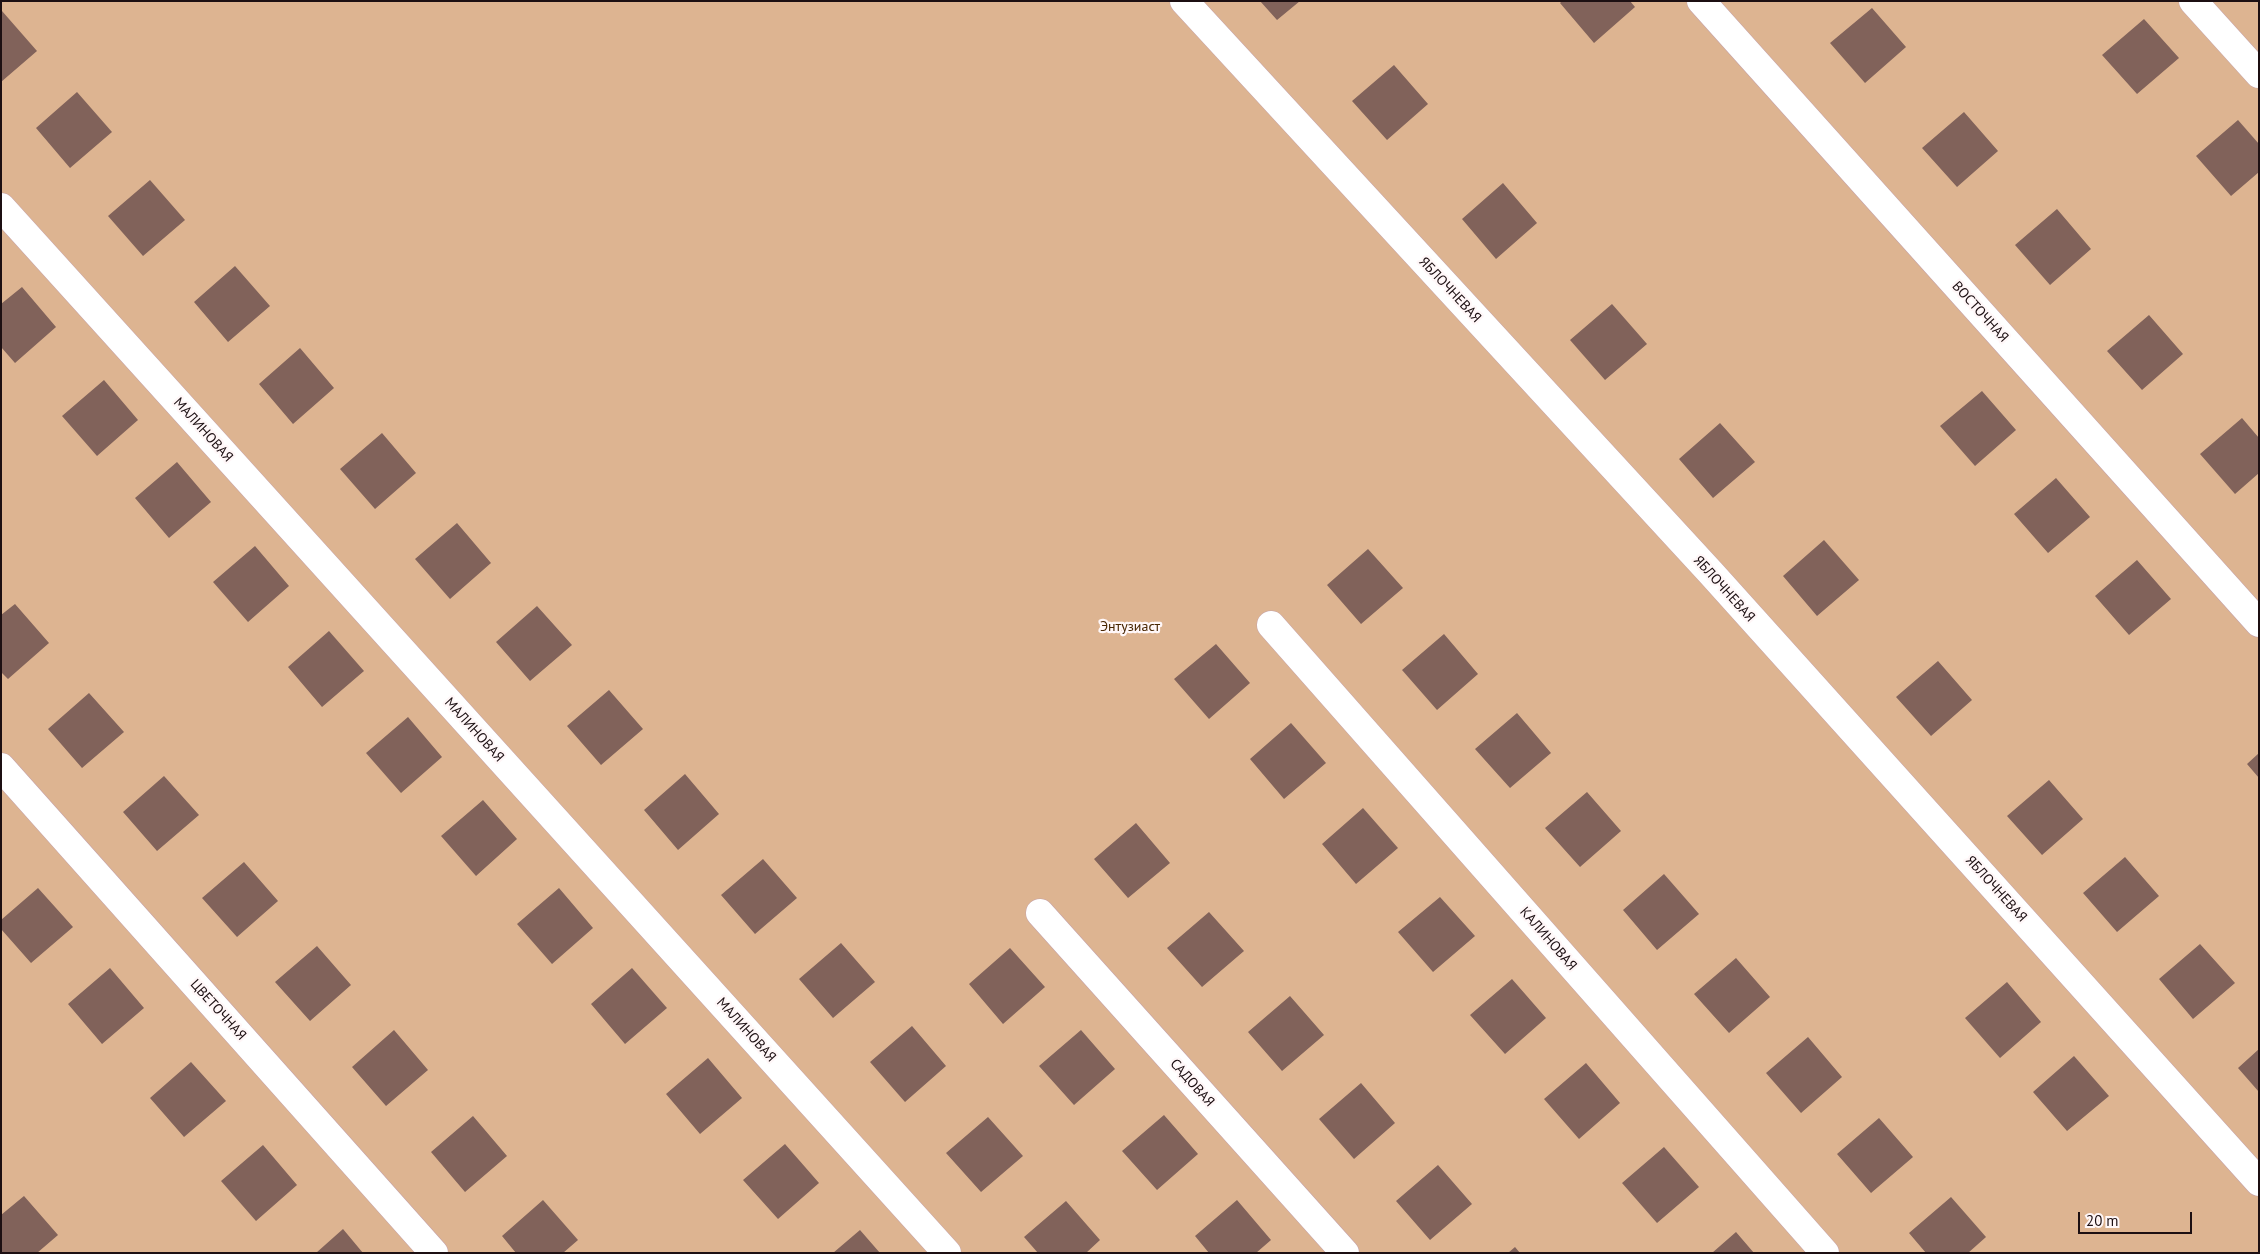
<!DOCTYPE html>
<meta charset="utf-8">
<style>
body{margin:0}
#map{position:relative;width:2260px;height:1254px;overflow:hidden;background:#fce5e9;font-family:"PT Sans",sans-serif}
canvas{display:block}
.frame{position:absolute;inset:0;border:2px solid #1c0f12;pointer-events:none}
.scale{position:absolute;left:2078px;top:1212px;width:114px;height:22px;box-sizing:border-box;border:2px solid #1c0f12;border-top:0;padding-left:6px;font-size:15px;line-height:18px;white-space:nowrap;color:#1c0f12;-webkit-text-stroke:4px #fff7f8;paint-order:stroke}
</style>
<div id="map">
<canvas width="2260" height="1254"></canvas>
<div class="frame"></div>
<div class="scale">20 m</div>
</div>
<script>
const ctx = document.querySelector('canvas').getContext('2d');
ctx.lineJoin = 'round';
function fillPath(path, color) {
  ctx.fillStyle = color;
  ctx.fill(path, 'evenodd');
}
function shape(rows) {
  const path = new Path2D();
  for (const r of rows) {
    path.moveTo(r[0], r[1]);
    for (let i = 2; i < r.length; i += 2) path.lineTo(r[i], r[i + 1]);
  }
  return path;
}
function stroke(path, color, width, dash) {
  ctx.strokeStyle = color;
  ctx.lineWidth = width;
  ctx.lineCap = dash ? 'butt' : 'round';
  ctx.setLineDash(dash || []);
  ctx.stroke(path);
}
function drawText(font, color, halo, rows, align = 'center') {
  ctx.font = font + ' "PT Sans",sans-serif';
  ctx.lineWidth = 4.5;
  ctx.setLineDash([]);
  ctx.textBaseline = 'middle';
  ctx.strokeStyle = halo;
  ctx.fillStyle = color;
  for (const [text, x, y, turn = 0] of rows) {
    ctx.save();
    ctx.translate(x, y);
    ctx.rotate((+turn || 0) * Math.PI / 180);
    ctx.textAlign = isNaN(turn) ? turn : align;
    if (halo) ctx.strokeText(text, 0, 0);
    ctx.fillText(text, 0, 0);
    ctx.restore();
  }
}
fillPath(shape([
 [1,1,2259,1,2259,1253,1,1253]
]), '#ddb491');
fillPath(shape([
 [1260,1,1300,1,1277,20],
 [1562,1,1630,1,1635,7,1594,43,1560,3],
 [1872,8,1906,47,1865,83,1830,43],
 [2,11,37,51,1,82,1,12],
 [2144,19,2179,58,2137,94,2102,55],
 [1394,65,1428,104,1387,140,1352,101],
 [77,92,112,132,70,168,36,128],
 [1964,112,1998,151,1957,187,1922,148],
 [2238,120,2259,144,2259,172,2231,196,2196,156],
 [150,180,185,220,143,256,108,216],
 [1503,183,1537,223,1496,259,1462,219],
 [2057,209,2091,249,2050,285,2015,245],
 [235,266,270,306,228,342,194,302],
 [22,287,56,327,15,363,1,347,1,304],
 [1612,304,1647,344,1605,380,1570,340],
 [2149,315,2183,354,2142,390,2107,351],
 [300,348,334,388,293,424,259,384],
 [104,380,138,420,97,456,62,416],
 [1982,391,2016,430,1975,466,1940,426],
 [2242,418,2259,438,2259,473,2235,494,2200,454],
 [1720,423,1755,462,1713,498,1679,459],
 [382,433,416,473,375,509,340,469],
 [177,462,211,502,169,538,135,498],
 [2056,478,2090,517,2048,553,2014,514],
 [457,523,491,563,450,599,415,559],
 [1824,540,1859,580,1817,616,1783,576],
 [255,546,289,586,248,622,213,582],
 [1368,549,1403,588,1361,624,1327,585],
 [2137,560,2171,599,2129,635,2095,596],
 [15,604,49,643,8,679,1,672,1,615],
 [537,606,572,645,530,681,496,642],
 [329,631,364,671,322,707,288,667],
 [1444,634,1478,674,1437,710,1402,670],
 [1216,644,1250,683,1209,719,1174,679],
 [1938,661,1972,700,1931,736,1896,697],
 [609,690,643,729,601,765,567,726],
 [89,693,124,732,82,768,48,729],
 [1517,713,1551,753,1510,788,1475,749],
 [408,717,442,757,401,793,366,753],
 [1291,723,1326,763,1284,799,1250,759],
 [2259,753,2259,778,2247,764],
 [685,774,719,814,678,850,644,810],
 [164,776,199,815,157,851,123,812],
 [2049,780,2083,819,2042,855,2007,816],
 [1587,792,1621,831,1580,867,1545,828],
 [483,800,517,839,476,876,441,836],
 [1363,808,1398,848,1356,884,1322,844],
 [1136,823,1170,863,1128,898,1094,859],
 [2125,857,2159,896,2117,932,2083,893],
 [763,859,797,898,755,934,721,895],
 [244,862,278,901,237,937,202,898],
 [1664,874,1699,914,1657,950,1623,910],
 [38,888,73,927,31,963,1,929,1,920],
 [559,888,593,928,552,964,517,924],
 [1440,897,1475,936,1433,972,1398,932],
 [1209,912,1244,951,1202,987,1167,948],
 [841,943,875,982,833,1018,799,979],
 [2200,944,2235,983,2193,1019,2159,979],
 [317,946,351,985,310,1021,275,982],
 [1010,948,1045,987,1003,1024,969,984],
 [1736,958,1770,997,1729,1033,1694,994],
 [110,968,144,1008,102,1044,68,1004],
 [632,968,667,1008,625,1044,591,1004],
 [1512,979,1546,1018,1505,1054,1470,1015],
 [2007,982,2041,1022,2000,1058,1965,1018],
 [1290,996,1324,1035,1282,1071,1248,1032],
 [912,1026,946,1066,905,1102,870,1062],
 [394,1030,428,1070,386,1106,352,1067],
 [1081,1030,1115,1069,1074,1105,1039,1066],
 [1808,1037,1842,1077,1801,1113,1766,1073],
 [2259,1049,2259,1092,2238,1068],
 [2074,1056,2109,1096,2067,1131,2033,1092],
 [708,1058,742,1098,700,1134,666,1094],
 [191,1062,226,1101,184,1137,150,1098],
 [1586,1063,1620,1103,1579,1139,1544,1099],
 [1361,1083,1395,1123,1354,1159,1319,1119],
 [1164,1115,1198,1154,1157,1190,1122,1151],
 [473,1116,507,1156,465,1192,431,1152],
 [988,1117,1023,1156,981,1192,946,1153],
 [1879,1118,1913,1157,1871,1193,1837,1154],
 [785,1144,819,1183,778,1219,743,1180],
 [263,1145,297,1185,256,1221,221,1181],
 [1664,1147,1699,1187,1657,1223,1622,1183],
 [1438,1165,1472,1204,1430,1240,1396,1201],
 [24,1196,58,1235,37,1253,1,1253,1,1215],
 [1951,1197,1986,1237,1968,1253,1926,1253,1909,1233],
 [543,1200,578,1240,563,1253,516,1253,502,1236],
 [1237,1200,1271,1240,1256,1253,1209,1253,1195,1236],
 [1066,1201,1100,1240,1086,1253,1038,1253,1024,1237],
 [343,1229,363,1253,316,1253],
 [860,1230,880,1253,833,1253],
 [1736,1232,1754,1253,1712,1253],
 [1515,1247,1520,1253,1508,1253]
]), '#81625a');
const street = shape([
 [1184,1,1711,573,2259,1182],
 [1701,1,2259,623],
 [2193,1,2259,74],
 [1,207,947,1253],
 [1271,625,1825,1253],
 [1,767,434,1253],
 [1040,913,1345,1253]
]);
stroke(street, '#c6a3a9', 29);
stroke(street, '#fff', 28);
drawText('14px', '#1c0f12', '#fff7f8', [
 ["ЯБЛОЧНЕВАЯ",1450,290,47],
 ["ВОСТОЧНАЯ",1980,312,48],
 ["МАЛИНОВАЯ",203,430,48],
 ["ЯБЛОЧНЕВАЯ",1724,589,48],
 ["МАЛИНОВАЯ",474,730,48],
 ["ЯБЛОЧНЕВАЯ",1996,889,48],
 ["КАЛИНОВАЯ",1548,939,49],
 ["ЦВЕТОЧНАЯ",218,1010,48],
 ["МАЛИНОВАЯ",746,1030,48],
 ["САДОВАЯ",1192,1083,48]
]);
drawText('14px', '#472500', '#fff7f8', [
 ["Энтузиаст",1130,627]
]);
</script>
